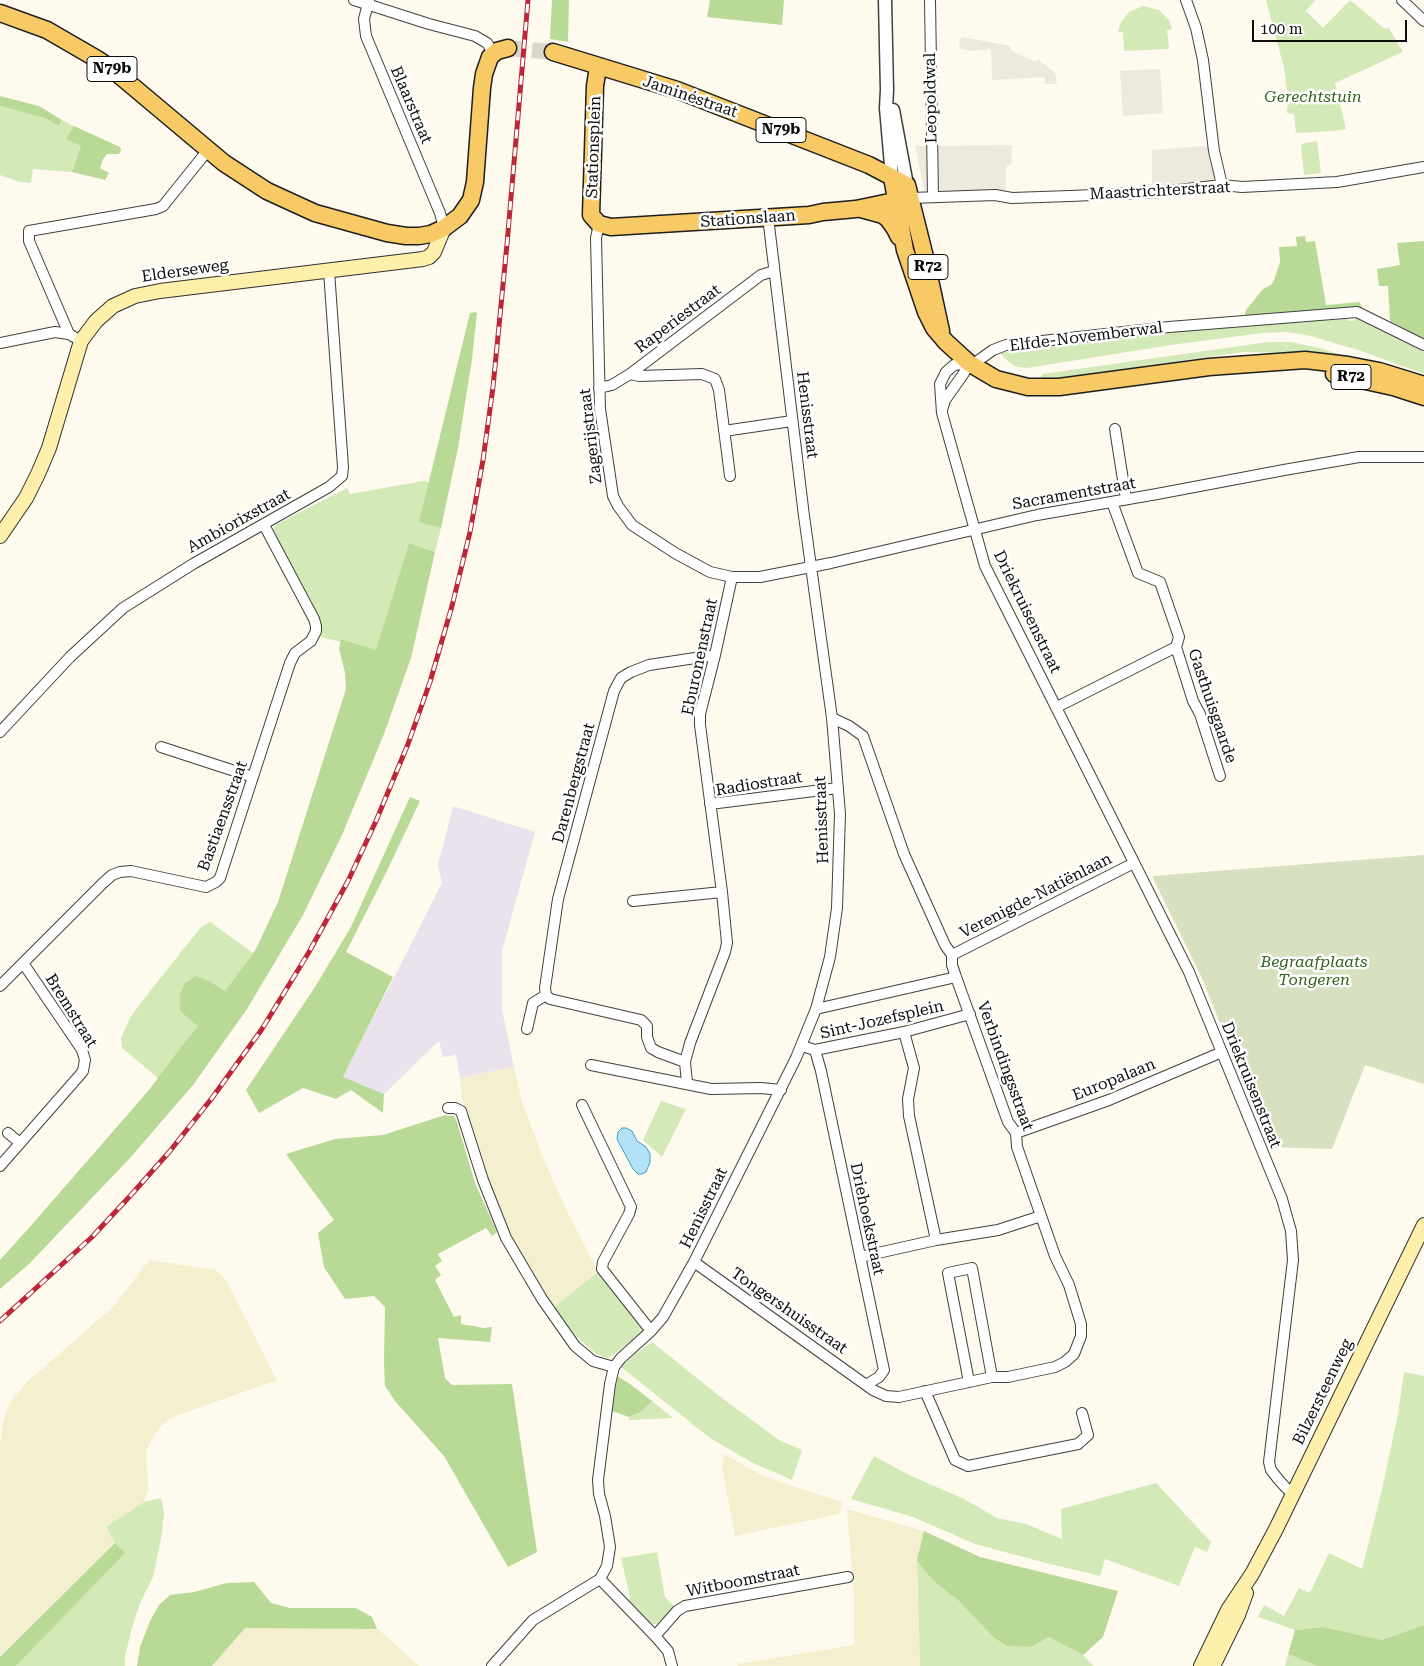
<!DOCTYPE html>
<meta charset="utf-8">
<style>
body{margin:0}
#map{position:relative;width:1424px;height:1666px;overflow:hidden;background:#fffaee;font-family:"Roboto Serif",serif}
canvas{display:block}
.scale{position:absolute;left:1252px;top:20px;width:155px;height:22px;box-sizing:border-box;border:2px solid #0d0d0d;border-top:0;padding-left:6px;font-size:15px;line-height:18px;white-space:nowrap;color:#0d0d0d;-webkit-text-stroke:4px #fff;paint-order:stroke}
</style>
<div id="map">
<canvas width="1424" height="1666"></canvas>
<div class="scale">100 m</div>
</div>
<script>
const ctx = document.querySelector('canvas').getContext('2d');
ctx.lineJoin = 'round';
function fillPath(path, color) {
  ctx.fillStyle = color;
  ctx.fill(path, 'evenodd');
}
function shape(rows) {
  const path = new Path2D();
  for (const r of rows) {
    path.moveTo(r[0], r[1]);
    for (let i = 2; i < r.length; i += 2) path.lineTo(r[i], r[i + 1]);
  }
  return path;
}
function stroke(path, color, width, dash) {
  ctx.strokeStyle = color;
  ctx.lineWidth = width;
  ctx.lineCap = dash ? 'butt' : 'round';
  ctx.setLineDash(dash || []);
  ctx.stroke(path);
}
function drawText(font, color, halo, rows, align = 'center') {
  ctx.font = font + ' "Roboto Serif",serif';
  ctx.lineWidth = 5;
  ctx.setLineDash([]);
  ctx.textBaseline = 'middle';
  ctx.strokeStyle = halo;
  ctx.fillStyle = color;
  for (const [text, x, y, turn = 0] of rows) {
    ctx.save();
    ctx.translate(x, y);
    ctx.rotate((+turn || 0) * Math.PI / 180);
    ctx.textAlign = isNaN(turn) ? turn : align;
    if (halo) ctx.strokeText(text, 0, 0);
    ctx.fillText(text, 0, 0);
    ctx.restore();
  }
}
fillPath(shape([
 [453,806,535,832,502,951,502,1009,514,1067,460,1078,456,1055,443,1057,439,1041,384,1094,343,1077,442,883,438,865]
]), '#eae2ec');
fillPath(shape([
 [514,1067,522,1102,544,1160,566,1209,598,1272,553,1308,511,1237,487,1180,462,1098,460,1078],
 [149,1260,216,1270,226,1280,277,1380,170,1418,160,1427,153,1437,146,1451,148,1490,144,1502,106,1527,115,1543,0,1657,0,1444,3,1422,10,1402,27,1382,115,1305],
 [724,1454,760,1474,792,1486,843,1502,839,1514,735,1536,722,1466],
 [847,1509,924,1531,917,1560,920,1666,738,1666,737,1664,854,1645,854,1595],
 [245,1628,378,1629,419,1666,212,1666]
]), '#f4efce');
fillPath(shape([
 [1266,0,1315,0,1306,11,1323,28,1350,0,1385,29,1389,28,1403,52,1335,83,1346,129,1333,131,1296,133,1294,114,1287,113,1288,97,1284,68],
 [1143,6,1159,10,1169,20,1172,29,1167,30,1169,49,1124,51,1123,32,1118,32,1120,24,1129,12],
 [0,106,44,118,59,126,62,120,74,126,67,139,81,146,72,172,33,169,31,183,20,182,0,175],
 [1317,141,1321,173,1304,175,1301,144],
 [1347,317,1349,321,1353,321,1356,318,1424,352,1424,374,1358,350,1307,335,1285,332,1262,333,1171,345,1027,368,1017,367,1009,362,1000,353,1022,349,1023,351,1145,332,1150,336,1155,332],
 [1268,342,1291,342,1320,348,1367,363,1322,355,1287,353,1243,352,1044,380,1040,379,1042,374],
 [423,481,430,482,420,521,441,528,435,552,409,543,376,651,342,639,341,642,321,637,321,626,274,537,273,529,277,524,347,488,350,494],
 [210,922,253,953,225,991,211,982,199,1026,177,1052,158,1078,122,1048,121,1038,131,1016,158,981,201,927],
 [661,1101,686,1109,662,1157,643,1140],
 [598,1272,645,1330,609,1358,603,1357,595,1353,570,1330,553,1308],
 [652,1342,718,1395,779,1440,802,1450,792,1480,751,1462,710,1438,621,1367,636,1353],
 [1404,1372,1424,1376,1424,1625,1382,1640,1323,1627,1295,1630,1258,1617,1264,1605,1284,1616,1299,1588,1310,1593,1329,1553,1362,1569,1381,1494,1398,1414],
 [652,1401,673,1418,629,1420,629,1417,641,1412],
 [874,1456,909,1475,964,1499,997,1518,1026,1524,1062,1539,1061,1509,1156,1483,1211,1542,1207,1552,1195,1547,1179,1586,1105,1559,1100,1576,1046,1563,975,1544,913,1517,851,1499],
 [161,1498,164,1512,162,1533,153,1577,140,1603,131,1631,125,1657,125,1666,16,1666,124,1553,115,1543,106,1527,144,1502],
 [657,1552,665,1597,674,1606,662,1620,657,1624,653,1624,647,1622,629,1602,630,1596,621,1558],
 [917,1560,937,1584,958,1600,994,1638,1007,1646,1031,1647,1049,1637,1083,1655,1093,1666,920,1666],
 [1288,1654,1308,1661,1318,1666,1285,1666]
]), '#d4e9b8');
fillPath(shape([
 [552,0,569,0,568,42,550,39],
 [710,0,784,0,782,25,707,17],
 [0,96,39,106,62,120,59,126,44,118,0,106],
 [74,126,120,147,121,150,119,154,107,154,103,159,100,168,109,173,105,180,72,172,81,146,66,139],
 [1305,236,1306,242,1315,241,1326,305,1360,302,1361,306,1365,310,1244,319,1246,310,1263,289,1271,285,1274,280,1280,262,1279,247,1297,246,1296,237],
 [1424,241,1424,339,1390,321,1388,286,1379,286,1377,269,1400,265,1397,243],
 [477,312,472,359,458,448,441,528,419,522,470,313],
 [409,543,435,552,411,658,384,734,342,835,303,915,247,1009,193,1085,130,1158,29,1264,0,1289,0,1260,28,1229,149,1090,177,1052,198,1026,180,1011,180,994,185,983,196,976,211,982,225,991,256,949,278,902,346,689,345,672,339,649,341,639,376,650],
 [410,797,420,801,384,877,346,952,393,977,343,1077,384,1094,383,1113,351,1090,336,1099,303,1088,259,1113,246,1090,315,987,351,927],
 [445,1115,454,1116,457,1122,475,1183,497,1232,492,1236,486,1228,438,1254,442,1261,435,1266,441,1275,435,1280,454,1317,461,1315,461,1324,484,1328,492,1327,490,1342,438,1338,445,1378,452,1385,512,1384,537,1552,508,1567,444,1456,395,1401,385,1386,384,1362,385,1307,374,1296,345,1299,324,1267,318,1233,334,1220,286,1154,335,1139,383,1135],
 [617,1377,619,1377,630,1384,652,1401,641,1412,629,1417,612,1411],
 [924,1531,980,1557,1118,1591,1103,1637,1083,1655,1049,1637,1031,1647,1007,1646,994,1638,958,1600,937,1584,925,1571,917,1560],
 [115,1543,125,1553,16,1666,0,1666,0,1657],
 [254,1582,271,1603,290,1608,356,1608,372,1617,377,1629,245,1628,212,1666,137,1666,140,1647,150,1621,159,1605,170,1595,194,1592,227,1583],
 [1424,1625,1424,1666,1318,1666,1288,1654,1295,1630,1323,1627,1382,1640]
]), '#b9d997');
fillPath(shape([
 [1424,855,1424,1084,1365,1065,1332,1149,1269,1147,1202,978,1152,876]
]), '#d7e0bf');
fillPath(shape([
 [962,37,1011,46,1010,50,1036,62,1038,59,1055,73,1057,84,1045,84,1045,77,994,80,992,79,991,49,973,51,959,48,960,40],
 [1160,69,1163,113,1123,116,1120,71],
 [1012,145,1011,165,1006,165,1006,190,925,193,915,146],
 [1202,146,1208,147,1215,183,1154,187,1152,184,1152,150]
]), '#eee9dd');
const water = shape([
 [622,1128,626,1128,632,1131,637,1141,646,1147,650,1154,650,1162,646,1172,642,1174,638,1174,633,1169,617,1139,618,1132,622,1128]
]);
fillPath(water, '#b3e1f5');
stroke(water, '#3b9bcb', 1);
stroke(shape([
 [508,48,553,52]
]), '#dbd6cc', 16, [16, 8]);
const minor = shape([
 [354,0,429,24,475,36,487,43,494,54],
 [369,0,364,19,366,36,440,213,444,228],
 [930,0,933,197],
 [1186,0,1196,28,1203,60,1214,151,1222,185],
 [1402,0,1424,21],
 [911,198,995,195,1012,198,1070,196,1161,192,1222,185,1242,187,1337,182,1424,167],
 [599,224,596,238,600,409,613,496,618,506,632,525,675,553,710,572,732,577,760,577,831,563,1037,515,1157,494,1284,470,1359,457,1424,457],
 [69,334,29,241,29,231,156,209,163,206,208,150],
 [0,343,55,332,69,334,74,337],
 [630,374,639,376,702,374,715,379,719,390,730,476],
 [599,388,612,385,630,374,761,275,774,271],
 [942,410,945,400,964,373,969,363],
 [1115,429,1126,499],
 [724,431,792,421],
 [1176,647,1193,701,1200,714,1220,776],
 [1057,707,1176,647,1179,637,1160,582,1138,573,1112,502],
 [0,732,70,657,123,608,193,564,329,487,342,476,343,467,329,271],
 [161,747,253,777],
 [710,804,838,788],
 [633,901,722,892],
 [952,955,1134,863],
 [0,986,103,883,112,875,120,872,131,871,206,887,216,882,220,878,290,663,295,653,311,641,316,631,316,626,314,619,264,525],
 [816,1009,956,977],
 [527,1029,533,1003,546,995],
 [904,1032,914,1068,908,1099,909,1116,936,1240],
 [802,1046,815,1050,904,1032,970,1014],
 [815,1050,821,1071,884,1370,879,1377,866,1385],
 [685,1062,658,1052,651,1048,647,1037,647,1026,641,1020,550,999,546,995,545,988,558,899,614,691,621,678,631,672,649,665,715,655],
 [591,1065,711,1089,761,1088,781,1090],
 [687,1083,685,1062,690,1043,725,952,727,943,722,892,700,725,700,714,715,655,732,577],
 [582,1105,631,1207,629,1214,603,1262,602,1269,651,1331],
 [448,1108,455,1108,461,1111,483,1180,506,1238,542,1299,575,1346,593,1361,614,1367],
 [8,1133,20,1143],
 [1016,1133,1109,1100,1222,1052],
 [0,1166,79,1076,83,1071,85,1060,82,1050,23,963],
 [860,1257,936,1240,998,1230,1041,1216],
 [694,1262,873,1390,886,1396,899,1397,992,1377,1008,1377,1055,1367,1065,1362,1074,1354,1081,1336,1081,1324,1069,1285,1055,1256,1017,1147,1016,1133,1008,1122,956,977,952,965,952,955,945,945,904,854,863,736,849,726,832,718],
 [969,1382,948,1273,972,1268,992,1377],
 [925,1391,955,1460,968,1466,1078,1444,1088,1435,1082,1413],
 [1294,1493,1287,1489,1278,1479,1271,1470,1269,1462,1293,1260,1291,1231,1282,1199,1189,972,985,566,942,413,940,384,946,372,954,365,976,362,993,350,1006,345,1169,327,1357,312,1424,345],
 [600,1579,655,1636,668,1651,672,1666],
 [655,1636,677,1611,685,1606,848,1577],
 [492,1666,533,1620,600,1579,607,1566,610,1547,605,1516,599,1494,598,1480,610,1384,614,1367,621,1358,651,1331,663,1317,694,1262,796,1058,816,1009,830,957,837,908,840,814,832,718,804,516,768,217]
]);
const tertiary = shape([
 [885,0,887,90,886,108,892,177],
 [893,110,907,185]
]);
const secondary = shape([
 [0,536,26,498,38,474,49,448,81,341,96,321,113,306,135,296,160,291,423,259,429,257,434,252,444,228],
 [1201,1666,1228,1610,1252,1574,1276,1529,1424,1225],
 [1213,1666,1238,1615,1246,1593]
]);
const primary = shape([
 [0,13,47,30,97,59,112,69,224,163,267,191,315,213,387,233,406,236,419,236,431,234,444,228,460,216,471,200,475,182,482,88,484,74,490,57,497,51,508,48],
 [553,52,677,90,869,165,907,185,925,257,941,331],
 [598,67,595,86,591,215,599,224,611,227,809,215,823,212,856,209,904,199],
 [892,177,905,250,926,312,934,328,946,342,969,363,996,379,1028,387,1059,387,1209,367,1305,360,1348,365,1379,371,1424,385],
 [861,209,883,215,888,219,895,229,899,237],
 [1334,374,1393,387,1424,397]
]);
stroke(minor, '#404040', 12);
stroke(tertiary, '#404040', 15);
stroke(secondary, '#2f2f2f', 16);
stroke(primary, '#1e1e1e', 19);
stroke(minor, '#fff', 10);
stroke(tertiary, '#fff', 12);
stroke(secondary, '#feefaa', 14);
stroke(primary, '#f7ca66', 16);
const rail = shape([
 [0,1321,92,1237,131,1195,170,1151,212,1098,262,1029,309,952,348,881,376,821,408,744,430,682,452,606,470,532,483,460,493,387,507,244,528,0]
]);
stroke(rail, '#bc2737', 5);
stroke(rail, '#fff', 3, [9]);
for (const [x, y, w] of [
 [112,69,50],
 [781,130,50],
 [928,267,40],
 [1351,377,40]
]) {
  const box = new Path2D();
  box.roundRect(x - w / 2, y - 12.5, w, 25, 4);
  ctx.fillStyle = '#fff';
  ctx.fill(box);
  stroke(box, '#0d0d0d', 1);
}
drawText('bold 15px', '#0d0d0d', null, [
 ["N79b",112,69],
 ["N79b",781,130],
 ["R72",928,267],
 ["R72",1351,377]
]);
drawText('16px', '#0d0d0d', '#fff', [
 ["Jaminéstraat",690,97,19],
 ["Leopoldwal",931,98,-91],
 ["Blaarstraat",411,105,67],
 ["Stationsplein",594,147,-88],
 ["Maastrichterstraat",1160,191,-3],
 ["Stationslaan",748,219,-4],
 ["Elderseweg",185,271,-8],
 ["Raperiestraat",678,319,-37],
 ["Elfde-Novemberwal",1086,337,-7],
 ["Henisstraat",807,415,83],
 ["Zagerijstraat",591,436,-97],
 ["Sacramentstraat",1074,494,-10],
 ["Ambiorixstraat",239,521,-29],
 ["Driekruisenstraat",1027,612,64],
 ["Eburonenstraat",700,657,-78],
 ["Gasthuisgaarde",1212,706,71],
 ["Darenbergstraat",574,783,-75],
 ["Radiostraat",759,784,-9],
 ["Bastiaensstraat",223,816,-70],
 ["Henisstraat",822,820,-92],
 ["Verenigde-Natiënlaan",1036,896,-27],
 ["Bremstraat",71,1011,58],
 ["Sint-Jozefsplein",882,1020,-13],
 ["Verbindingsstraat",1005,1066,70],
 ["Europalaan",1114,1080,-22],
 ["Driekruisenstraat",1251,1085,68],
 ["Henisstraat",704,1208,-64],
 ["Driehoekstraat",867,1219,78],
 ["Tongershuisstraat",789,1311,35],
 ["Bilzersteenweg",1323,1392,-64],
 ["Witboomstraat",743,1581,-11]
]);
drawText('italic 16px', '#31641e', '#fff', [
 ["Gerechtstuin",1313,97],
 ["Begraafplaats",1314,962],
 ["Tongeren",1314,980]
]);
</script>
